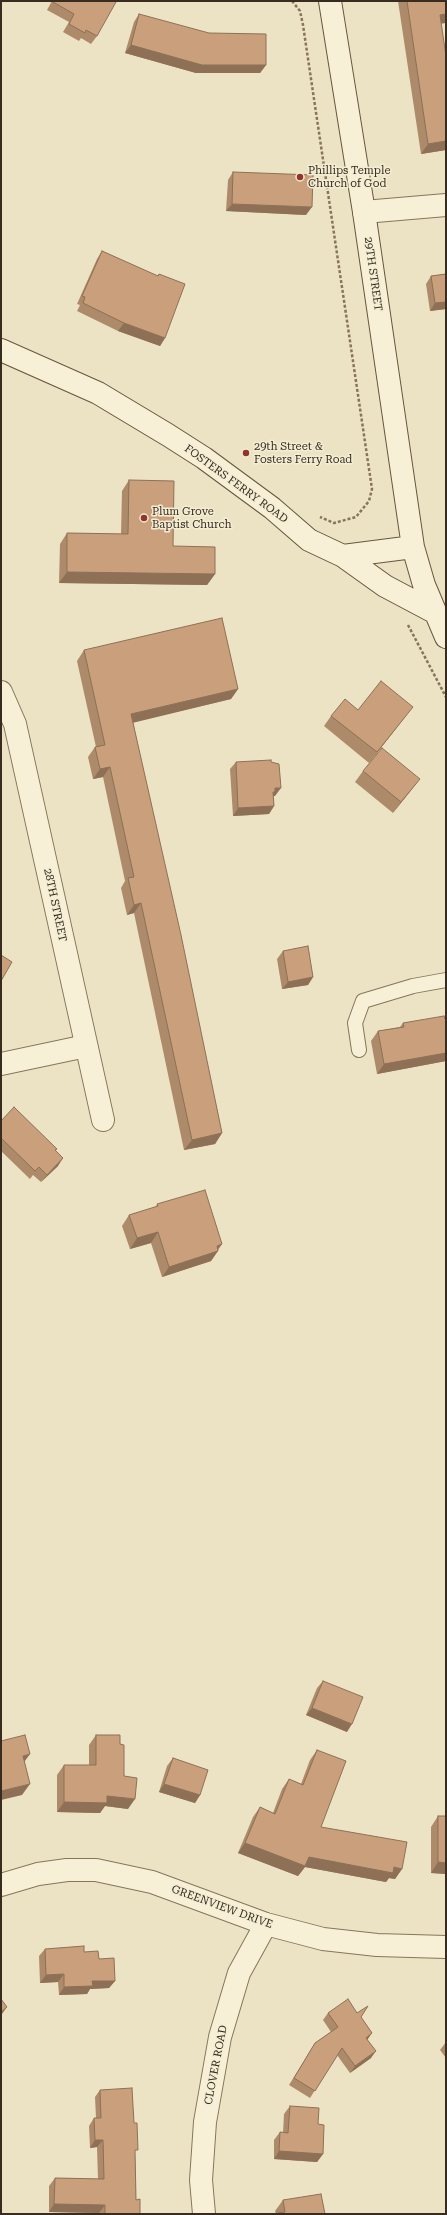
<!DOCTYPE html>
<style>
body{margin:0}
#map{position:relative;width:447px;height:2215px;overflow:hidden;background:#ece3c4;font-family:"Roboto Serif",serif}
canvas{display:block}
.frame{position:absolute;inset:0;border:2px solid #372c1f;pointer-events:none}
</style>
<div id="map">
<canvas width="447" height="2215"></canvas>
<div class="frame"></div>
</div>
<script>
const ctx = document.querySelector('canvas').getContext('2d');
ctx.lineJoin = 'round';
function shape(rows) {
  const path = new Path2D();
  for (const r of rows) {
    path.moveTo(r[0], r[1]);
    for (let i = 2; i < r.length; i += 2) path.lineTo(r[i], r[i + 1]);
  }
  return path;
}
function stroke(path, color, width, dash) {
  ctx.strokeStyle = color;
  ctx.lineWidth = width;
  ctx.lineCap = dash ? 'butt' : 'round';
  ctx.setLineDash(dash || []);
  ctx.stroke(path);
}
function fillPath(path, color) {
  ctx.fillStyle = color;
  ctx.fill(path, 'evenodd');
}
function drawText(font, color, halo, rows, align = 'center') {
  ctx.font = font + ' "Roboto Serif",serif';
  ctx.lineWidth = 3;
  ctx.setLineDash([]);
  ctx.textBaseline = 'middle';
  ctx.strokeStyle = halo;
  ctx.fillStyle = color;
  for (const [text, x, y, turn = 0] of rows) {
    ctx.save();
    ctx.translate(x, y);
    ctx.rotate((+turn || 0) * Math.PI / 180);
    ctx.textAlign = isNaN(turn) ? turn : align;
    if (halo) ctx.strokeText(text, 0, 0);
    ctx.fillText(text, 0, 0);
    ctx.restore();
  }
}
const lane = shape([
 [359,1050,355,1023,363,1001,413,986,446,980]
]);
const street = shape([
 [364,212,446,205],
 [1,692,15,724,103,1120],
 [1,1064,86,1046],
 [1,1885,38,1874,67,1870,96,1870,152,1882,266,1924,323,1939,377,1945,446,1947],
 [204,2214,201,2180,205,2122,220,2037,239,1973,266,1924]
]);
const secondary = shape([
 [330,1,364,212,413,547,424,585,446,637],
 [1,350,98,393,168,435,204,458,272,508,309,540,343,556,413,547],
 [343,556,385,586,436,613]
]);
stroke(lane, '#86755b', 16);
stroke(street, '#86755b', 24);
stroke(secondary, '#68563e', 24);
stroke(shape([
 [292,1,300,11,303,25,372,489,369,501,356,517,334,523,320,517],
 [408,625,446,697]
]), '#86755b', 2.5, [3, 2]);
stroke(lane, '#f7f0d7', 14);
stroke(street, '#f7f0d7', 22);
stroke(secondary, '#f7f0d7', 22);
fillPath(shape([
 [52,1,114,1,97,36,91,44,81,38,79,41,63,32,69,22,47,10],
 [398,1,446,1,446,23,441,23,446,150,421,154],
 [139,14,266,65,260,73,196,73,125,53,134,22],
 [233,172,306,215,226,211,228,180],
 [102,251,157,276,159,274,165,338,160,346,118,331,77,311,80,305,77,304,97,259],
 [446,274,446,309,430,311,426,284,431,276],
 [129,480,173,546,215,574,207,585,59,583,60,544,67,533,121,534,122,491],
 [84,650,238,689,231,699,133,722,222,1133,215,1144,184,1150,134,913,127,915,121,888,125,881,103,777,93,779,88,757,95,747,96,747,77,661],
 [331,716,405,717,369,763,324,726],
 [236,762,275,796,273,796,274,806,269,814,233,816,230,769],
 [363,771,412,789,393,813,355,782],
 [283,951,313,977,308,985,282,989,277,959],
 [445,1019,446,1019,446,1061,377,1074,371,1041,378,1031,400,1027,403,1023],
 [1,1121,57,1149,55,1151,58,1166,41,1182,33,1175,30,1179,1,1151],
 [157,1204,222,1244,211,1261,162,1277,151,1243,130,1249,122,1226,129,1215,156,1207],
 [323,1681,347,1732,306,1715,317,1688],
 [96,1735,120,1744,128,1809,105,1806,100,1813,57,1812,57,1775,64,1765,89,1765,89,1745],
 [317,1750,321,1827,402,1869,395,1879,389,1878,386,1882,305,1867,298,1876,238,1853,253,1817,260,1807,273,1813,282,1789,289,1779,301,1784,310,1760],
 [173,1758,200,1795,195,1803,159,1792,167,1766],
 [438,1816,446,1874,431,1873,431,1827],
 [45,1949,84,1952,99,1959,115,1981,109,1988,90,1989,87,1994,59,1995,58,1982,40,1983,39,1956],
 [328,2013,361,2017,372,2033,367,2040,371,2058,350,2073,337,2055,310,2098,289,2085,315,2043,331,2032,323,2020],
 [446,2042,446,2058,440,2050],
 [100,2090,135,2154,136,2200,140,2214,99,2214,99,2213,49,2212,49,2186,55,2178,98,2179,97,2147,90,2148,89,2126,94,2118,96,2118,95,2097],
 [290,2106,318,2124,323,2154,317,2162,274,2159,274,2140,280,2132,283,2133,284,2114],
 [283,2200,325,2214,276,2214,275,2211]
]), '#ad8a6a');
fillPath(shape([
 [446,14,446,23,433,25,440,15],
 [131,45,266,65,260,73,196,73,125,53],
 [446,141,446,150,421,154,428,144],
 [232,204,312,207,306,215,226,211],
 [446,302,446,309,430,311,435,303],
 [124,323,165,338,160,346,118,331],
 [67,572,215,574,207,585,59,583],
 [238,689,231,699,124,725,131,714],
 [413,707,405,717,369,763,377,752],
 [110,767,103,777,93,779,100,769],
 [420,779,412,789,393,813,401,802],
 [275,788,281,788,275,796,273,796,270,800],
 [274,806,269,814,233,816,238,808],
 [141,903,134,913,127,915,134,905],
 [313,977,308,985,282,989,288,982],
 [446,1053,446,1061,377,1074,384,1064],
 [222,1133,215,1144,184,1150,192,1140],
 [63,1158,58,1166,41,1182,47,1175],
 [158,1232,151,1243,130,1249,137,1238],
 [222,1244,216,1251,218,1251,211,1261,162,1277,169,1267],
 [312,1708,352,1724,347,1732,306,1715],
 [30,1754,22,1765,23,1756],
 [30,1784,22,1795,1,1800,1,1791],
 [164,1784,200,1795,195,1803,159,1792],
 [107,1796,135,1799,128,1809,105,1806,100,1813,57,1812,64,1802],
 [245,1843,309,1857,402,1869,395,1879,389,1878,386,1882,305,1867,298,1876,238,1853],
 [438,1862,446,1863,446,1874,431,1873],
 [64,1974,58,1982,40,1983,46,1975],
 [92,1981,115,1981,109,1988,90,1989,87,1994,59,1995,64,1987],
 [7,2007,2,2014,1,2015,1,2012],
 [372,2033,367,2040,366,2038],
 [376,2051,371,2058,350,2073,355,2066],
 [95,2140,103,2140,97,2147,90,2148],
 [279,2151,323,2154,317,2162,274,2159],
 [54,2204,105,2205,99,2213,49,2212]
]), '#8d7056');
const building = shape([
 [53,1,114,1,116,2,97,36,86,30,85,33,69,24,74,14,53,2,53,1],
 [407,1,446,1,446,14,440,15,446,56,446,141,428,144,407,1],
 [139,14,209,33,266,34,266,65,202,65,131,45,139,14],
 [233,172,313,175,312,207,232,204,233,172],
 [102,251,158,276,159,274,185,284,165,338,124,323,83,303,85,297,82,296,102,251],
 [446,274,446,302,435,303,431,276,446,274],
 [129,480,174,481,173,546,215,547,215,574,67,572,67,533,128,534,129,480],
 [222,618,238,689,131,714,181,935,222,1133,192,1140,141,903,134,905,128,878,134,877,110,767,100,769,95,747,105,745,84,650,222,618],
 [381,681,413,707,377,752,331,716,345,699,358,710,381,681],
 [382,748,420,779,401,802,363,771,382,748],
 [271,760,271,762,279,764,281,788,275,788,275,792,273,792,274,806,238,808,236,762,271,760],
 [308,946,313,977,288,982,283,951,308,946],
 [1,955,12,962,1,981,1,955],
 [444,1016,445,1019,446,1019,446,1053,384,1064,378,1031,404,1027,403,1023,444,1016],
 [14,1107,57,1149,55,1150,63,1158,47,1175,39,1167,35,1171,1,1138,1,1121,14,1107],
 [205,1190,222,1244,217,1246,218,1251,169,1267,158,1232,137,1238,129,1215,158,1206,157,1204,205,1190],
 [323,1681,363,1697,352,1724,312,1708,323,1681],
 [25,1735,30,1754,23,1756,30,1784,1,1791,1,1741,25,1735],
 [96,1735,120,1735,120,1744,124,1745,124,1776,137,1778,135,1799,107,1796,107,1803,64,1802,64,1765,96,1765,96,1735],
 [317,1750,346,1761,321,1827,407,1842,402,1869,394,1867,393,1873,309,1857,305,1866,245,1843,260,1807,275,1814,289,1779,303,1785,317,1750],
 [173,1758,208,1770,200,1795,164,1784,173,1758],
 [438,1816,446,1816,446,1863,438,1862,438,1816],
 [84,1946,84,1952,98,1951,99,1959,114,1958,115,1981,92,1981,93,1986,64,1987,64,1974,46,1975,45,1949,84,1946],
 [1,1999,7,2007,1,2012,1,1999],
 [348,1999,357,2013,368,2006,361,2017,372,2033,366,2038,376,2051,355,2066,342,2048,315,2091,294,2078,315,2043,338,2027,328,2013,348,1999],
 [132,2088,134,2123,137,2123,138,2150,135,2150,136,2200,140,2199,140,2214,105,2214,105,2205,54,2204,55,2178,104,2179,103,2140,95,2140,94,2118,101,2118,100,2090,132,2088],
 [290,2106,319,2108,318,2124,324,2125,323,2154,279,2151,280,2132,288,2133,290,2106],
 [321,2194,325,2214,278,2214,278,2213,285,2212,283,2200,321,2194]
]);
fillPath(building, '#c9a07b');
stroke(building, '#8d7056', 1);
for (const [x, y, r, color] of [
 [300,177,4,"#93332d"],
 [246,453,4,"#93332d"],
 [144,518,4,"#93332d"]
]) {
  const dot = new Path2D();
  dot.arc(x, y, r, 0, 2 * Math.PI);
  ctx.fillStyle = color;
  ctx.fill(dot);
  stroke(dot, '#f4edd3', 1.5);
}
drawText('11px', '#372c1f', '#f4edd3', [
 ["Phillips Temple",308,171],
 ["Church of God",308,184],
 ["29th Street &",254,447],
 ["Fosters Ferry Road",254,460],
 ["Plum Grove",152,512],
 ["Baptist Church",152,525]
], 'left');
drawText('11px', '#372c1f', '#f4edd3', [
 ["29TH STREET",373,274,82],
 ["FOSTERS FERRY ROAD",236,484,36],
 ["28TH STREET",55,905,78],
 ["GREENVIEW DRIVE",222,1907,20],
 ["CLOVER ROAD",216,2065,-79]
]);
</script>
